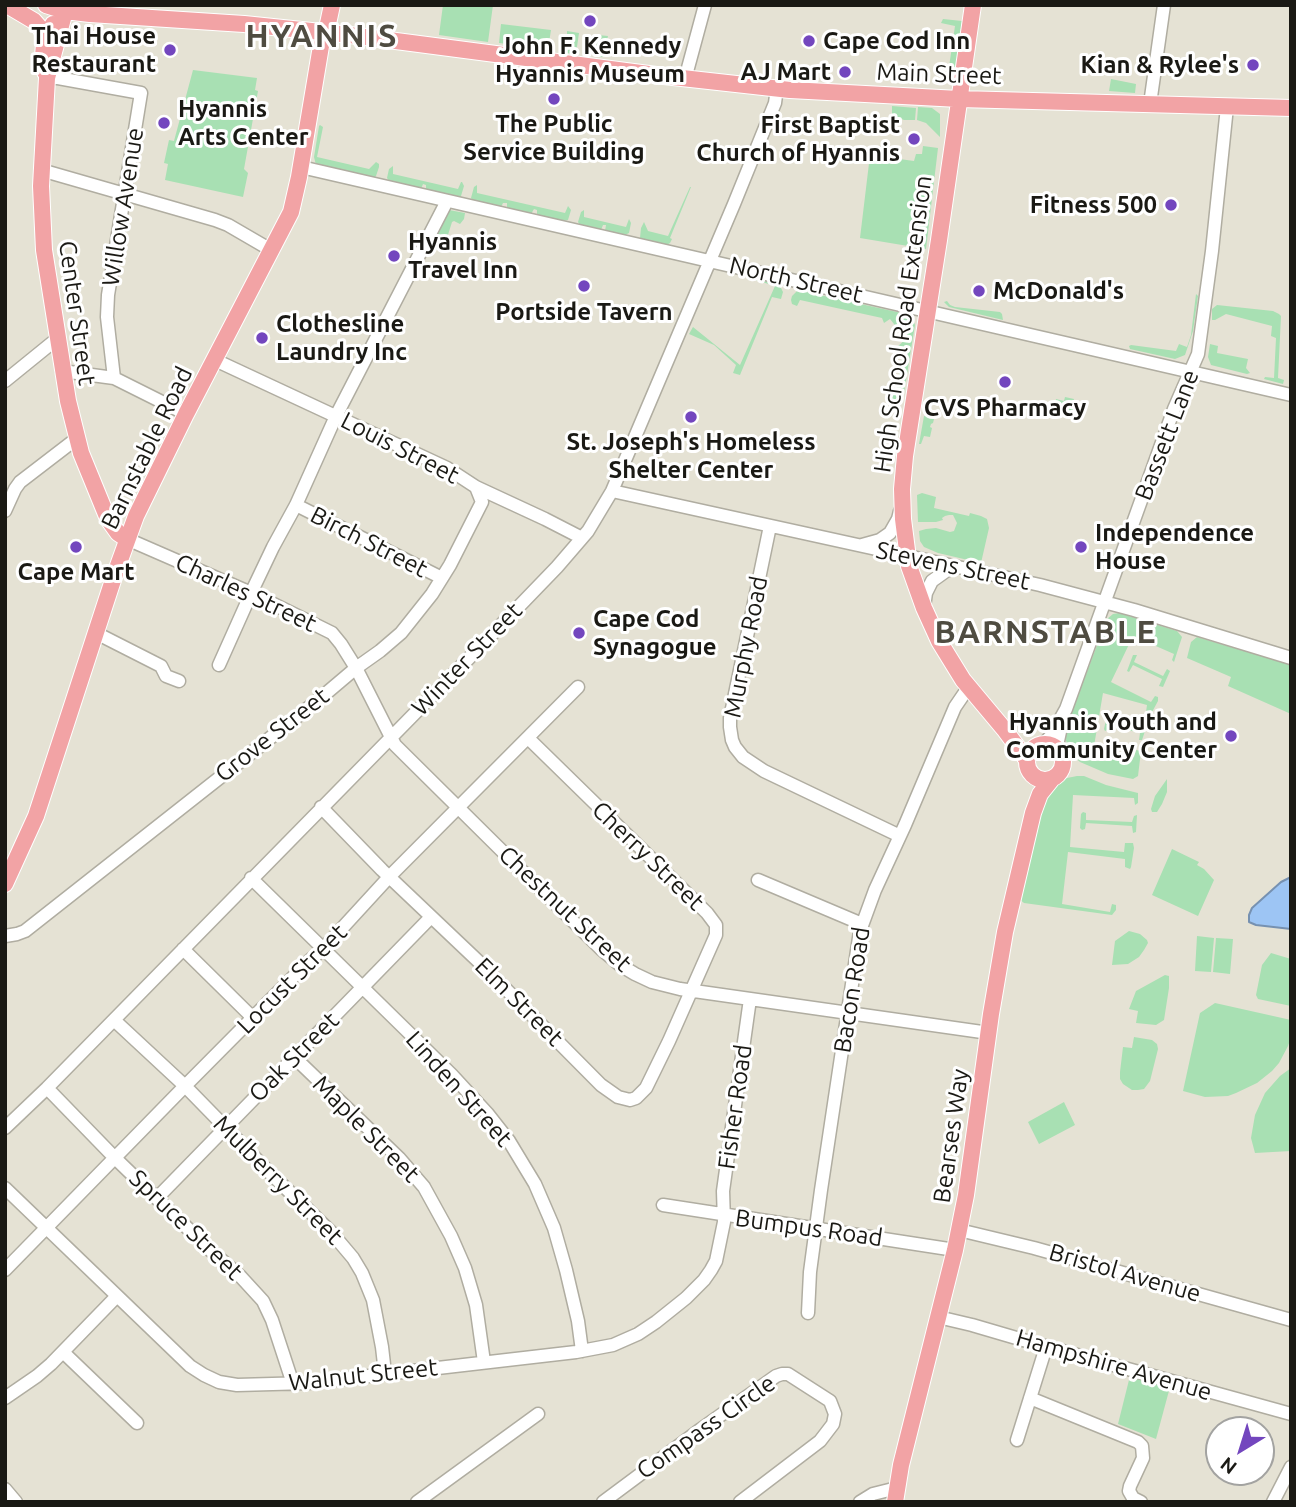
<!DOCTYPE html>
<style>
body{margin:0}
#map{position:relative;width:1296px;height:1507px;overflow:hidden;background:#e5e2d4;font-family:Ubuntu,sans-serif}
canvas{display:block}
.frame{position:absolute;inset:0;border:7px solid #1a1914;pointer-events:none}
.north{position:absolute;left:1205px;top:1416px;width:70px;height:70px;box-sizing:border-box;background:#fff;border:2px solid #a3a3a1;border-radius:50%;rotate:218deg;font-size:19px;font-weight:700;line-height:28px;text-align:center;color:#1a1914}
.north::after{content:'';display:block;margin:auto;width:24px;height:32px;background:#7346be;clip-path:polygon(50% 0,100% 100%,50% 72%,0 100%)}
</style>
<div id="map">
<canvas width="1296" height="1507"></canvas>
<div class="frame"></div>
<div class="north">N</div>
</div>
<script>
const ctx = document.querySelector('canvas').getContext('2d');
ctx.lineJoin = 'round';
function fillPath(path, color) {
  ctx.fillStyle = color;
  ctx.fill(path, 'evenodd');
}
function shape(rows) {
  const path = new Path2D();
  for (const r of rows) {
    if (r.length === 3) {
      path.moveTo(r[0] + r[2], r[1]);
      path.arc(r[0], r[1], r[2], 0, 2 * Math.PI);
      continue;
    }
    path.moveTo(r[0], r[1]);
    for (let i = 2; i < r.length; i += 2) path.lineTo(r[i], r[i + 1]);
  }
  return path;
}
function stroke(path, color, width, dash) {
  ctx.strokeStyle = color;
  ctx.lineWidth = width;
  ctx.lineCap = dash ? 'butt' : 'round';
  ctx.setLineDash(dash || []);
  ctx.stroke(path);
}
function drawText(font, color, halo, rows, align = 'center') {
  ctx.font = font + ' Ubuntu,sans-serif';
  ctx.lineWidth = 6;
  ctx.setLineDash([]);
  ctx.textBaseline = 'middle';
  ctx.strokeStyle = halo;
  ctx.fillStyle = color;
  for (const [text, x, y, turn = 0] of rows) {
    ctx.save();
    ctx.translate(x, y);
    ctx.rotate((+turn || 0) * Math.PI / 180);
    ctx.textAlign = isNaN(turn) ? turn : align;
    if (halo) ctx.strokeText(text, 0, 0);
    ctx.fillText(text, 0, 0);
    ctx.restore();
  }
}
fillPath(shape([
 [443,5,493,5,488,42,439,35],
 [943,19,962,21,956,68,949,67,955,26,941,23],
 [501,24,551,30,548,49,499,43],
 [567,31,579,33,576,54,567,53],
 [598,35,608,36,603,57,595,56],
 [193,70,257,78,255,90,258,91,244,169,248,173,243,197,165,180,168,164,164,163,169,140,174,141],
 [1111,79,1136,84,1135,93,1109,91],
 [892,106,916,108,915,120,904,120,892,115],
 [918,107,932,108,940,114,940,137,926,123,917,120],
 [320,125,323,127,317,157,369,169,376,162,379,164,379,167,376,176,374,178,316,165,314,157,319,126],
 [923,146,938,148,926,249,860,238,870,155,914,161,916,154,922,154],
 [393,166,393,174,458,189,461,182,462,182,464,186,461,196,458,198,426,190,426,185,423,184,421,189,390,182,387,178,389,169],
 [477,185,477,193,565,213,568,206,571,210,568,220,562,221,537,215,537,210,534,209,531,214,507,208,507,203,503,203,501,207,473,201,471,198,474,187],
 [690,187,691,187,670,238,672,239,670,243,667,245,640,238,641,228,644,222,648,231,668,236],
 [449,210,465,213,464,219,460,224,454,221,452,222,447,238,443,242,435,238],
 [584,210,584,217,626,227,629,219,631,223,629,233,625,235,605,231,606,225,603,225,601,230,580,225,578,222,581,212],
 [736,274,777,284,780,286,783,292,781,299,772,297,740,375,733,373,736,365,714,345,689,334,693,327,740,365,775,286],
 [797,291,802,291,906,314,912,318,915,325,904,393,900,397,901,399,891,399,888,396,889,394,896,394,903,350,897,347,906,339,890,319,884,323,882,318,800,300,797,306,792,304,791,300,792,296],
 [1196,294,1198,296,1193,331,1185,355,1175,359,1130,349,1129,346,1131,345,1176,351,1179,344,1187,347,1191,335],
 [947,301,950,305,955,307,1000,312,1002,314,1003,320,949,307,944,302],
 [1217,305,1273,311,1279,314,1281,316,1278,378,1284,380,1283,384,1264,379,1265,377,1274,378,1276,338,1271,336,1272,326,1226,314,1215,320,1212,320,1212,309],
 [1210,344,1218,346,1217,353,1248,359,1246,368,1250,373,1247,374,1211,365,1208,357],
 [1065,397,1074,399,1073,404,1079,406,1077,411,1073,412,1055,406,1056,399,1064,401],
 [924,416,932,417,934,419,933,423,931,424,930,427,932,428,930,437,924,436,921,444,919,444],
 [922,493,936,497,934,508,969,516,970,513,981,516,987,519,989,528,981,563,938,553,924,547,920,541,919,531,926,529,936,528,950,532,954,531,957,523,953,515,949,515,945,516,942,518,943,520,936,522,918,522,917,495],
 [1119,613,1177,631,1182,637,1174,662,1172,660,1174,654,1133,636,1111,682,1151,702,1155,696,1158,697,1158,701,1151,714,1146,712,1147,705,1103,693,1094,746,1134,757,1136,750,1141,751,1138,776,1133,779,1108,774,1080,762,1071,754,1065,738,1065,730,1080,690,1107,619,1113,614],
 [1197,637,1291,665,1291,714,1228,686,1231,677,1187,658,1191,642],
 [1133,655,1137,655,1134,662,1163,676,1167,669,1170,671,1163,687,1159,686,1162,679,1133,665,1129,672,1127,671],
 [1109,713,1110,721,1141,729,1143,723,1146,723,1147,725,1142,740,1139,740,1140,733,1109,725,1107,730,1105,731,1104,729,1107,715],
 [1077,776,1084,776,1106,785,1138,793,1138,803,1135,805,1134,798,1073,795,1070,847,1124,852,1125,843,1133,843,1134,848,1131,867,1130,869,1125,867,1125,859,1068,852,1062,904,1110,912,1112,904,1116,905,1116,910,1112,915,1024,903,1019,899,1043,800,1055,784,1062,779],
 [1167,779,1167,792,1162,804,1157,812,1152,812,1151,809,1155,796],
 [1083,812,1086,813,1086,820,1132,822,1134,816,1137,815,1136,832,1133,833,1132,826,1086,823,1085,829,1082,830,1080,828,1081,814],
 [1172,849,1199,862,1197,865,1204,869,1214,880,1198,916,1152,895],
 [1129,931,1140,934,1147,940,1148,943,1144,950,1139,957,1128,964,1112,965,1115,941],
 [1197,936,1214,938,1211,972,1195,971],
 [1216,938,1233,939,1230,974,1213,972],
 [1271,953,1291,959,1291,1006,1258,999,1256,995,1262,965],
 [1165,975,1169,976,1169,988,1164,1020,1156,1025,1136,1023,1138,1011,1129,1009,1136,991],
 [1215,1003,1291,1020,1291,1037,1288,1046,1279,1063,1272,1071,1257,1083,1236,1093,1228,1096,1205,1097,1183,1091,1200,1013],
 [1134,1037,1152,1040,1157,1044,1158,1049,1150,1081,1144,1089,1138,1090,1132,1090,1123,1084,1120,1079,1120,1072,1123,1047,1132,1048],
 [1291,1068,1291,1151,1255,1153,1251,1138,1255,1115,1265,1093,1280,1076],
 [1064,1102,1075,1125,1039,1144,1028,1122],
 [1130,1376,1170,1387,1156,1439,1118,1424]
]), '#a8e0b3');
const water = shape([
 [1291,877,1291,929,1256,925,1249,922,1249,915,1252,908,1281,882,1291,877]
]);
fillPath(water, '#9dc5f4');
stroke(water, '#7691b1', 2);
const minor = shape([
 [47,78,58,78,141,93,108,295,107,317,114,378,186,414],
 [685,79,705,5],
 [1150,104,1164,5],
 [301,167,1291,395],
 [41,170,215,220,228,225,271,250],
 [215,360,447,468,476,487,545,519,582,538],
 [62,371,114,378],
 [5,381,58,338],
 [612,491,1040,585,1134,610,1291,658],
 [296,505,442,578],
 [5,511,15,489,20,482,76,439],
 [770,526,730,718,730,727,732,740,735,747,743,757,764,771,900,836],
 [127,539,251,593,332,633,341,644,356,668,395,745,601,949,620,965,635,974,652,982,680,989,989,1033],
 [862,545,880,540,890,533,898,519,900,511],
 [924,607,926,593,932,581,946,571,958,567],
 [96,633,161,666,166,676,179,681],
 [219,665,253,589,273,547,296,505,336,416,447,201],
 [1042,745,1051,736,1066,709,1174,409,1198,354,1212,251,1227,107],
 [1059,751,1058,741,1061,727],
 [321,807,382,870,479,962,601,1085,618,1097,630,1100,636,1098,646,1088,669,1041,716,935,716,925,707,913,528,738],
 [251,878,452,1075,487,1113,509,1141,535,1184,554,1228,566,1270,578,1321,582,1351],
 [758,880,862,924],
 [5,936,17,934,25,931,317,701,356,668,380,651,401,633,432,594,450,565,482,502,476,487],
 [183,949,253,1018],
 [114,1020,185,1086,269,1172,331,1232,353,1258,362,1273,373,1300,382,1347,385,1373],
 [294,1057,399,1158,424,1187,451,1236,465,1268,476,1305,484,1362],
 [47,1088,115,1158,209,1249,241,1277,263,1301,272,1320,293,1384],
 [5,1128,47,1088,474,653,557,567,588,531,612,491,734,204,775,103,777,88],
 [5,1188,190,1366,204,1375,219,1382,237,1385,308,1383,576,1352,613,1345,638,1334,656,1322,686,1298,704,1280,711,1270,716,1261,724,1222,723,1191,750,999],
 [157,1198,431,917],
 [663,1205,955,1250],
 [959,1230,1034,1248,1291,1320],
 [5,1270,185,1086,309,961,323,949,389,877,578,687],
 [808,1313,810,1272,821,1190,860,931,875,890,905,825,955,707,968,688],
 [938,1317,972,1325,1030,1342,1291,1414],
 [63,1352,137,1423],
 [5,1398,37,1376,51,1364,117,1296],
 [1030,1398,1138,1442,1142,1446,1143,1458,1130,1486,1129,1491,1133,1498,1141,1502],
 [1017,1440,1046,1347],
 [5,1489,16,1502],
 [417,1502,538,1414],
 [603,1502,701,1429,776,1376,782,1374,788,1374,830,1401,835,1414,833,1424,820,1441,740,1502],
 [860,1502,873,1494,897,1488],
 [1273,1502,1291,1467]
]);
const major = shape([
 [7,5,34,21,41,29,45,38],
 [46,5,65,11,90,14,244,24,350,35,664,76,790,90,959,99,1291,108],
 [973,5,939,240,905,456,902,489,903,519,909,566,924,608,939,641,963,680,1004,729,1027,760],
 [65,11,47,78,41,186,44,250,68,401,81,453,108,519,118,533,127,539],
 [45,72,43,57,44,44,53,24],
 [1045,762,18],
 [5,884,36,816,115,574,136,516,186,414,291,212,299,177,321,46,326,33,332,5],
 [895,1502,901,1465,955,1250,966,1195,991,1014,1005,932,1033,813,1040,794,1052,779]
]);
stroke(minor, '#b0ada1', 15);
stroke(major, '#fff', 18);
stroke(minor, '#fff', 12);
stroke(major, '#f2a3a5', 16);
for (const [x, y, r, color] of [
 [590,21,7,"#7346be"],
 [809,41,7,"#7346be"],
 [170,50,7,"#7346be"],
 [1253,65,7,"#7346be"],
 [845,72,7,"#7346be"],
 [554,99,7,"#7346be"],
 [164,123,7,"#7346be"],
 [914,139,7,"#7346be"],
 [1171,205,7,"#7346be"],
 [394,256,7,"#7346be"],
 [584,286,7,"#7346be"],
 [979,291,7,"#7346be"],
 [262,338,7,"#7346be"],
 [1005,382,7,"#7346be"],
 [691,417,7,"#7346be"],
 [76,547,7,"#7346be"],
 [1081,547,7,"#7346be"],
 [579,633,7,"#7346be"],
 [1231,736,7,"#7346be"]
]) {
  const dot = new Path2D();
  dot.arc(x, y, r, 0, 2 * Math.PI);
  ctx.fillStyle = color;
  ctx.fill(dot);
  stroke(dot, '#fff', 2.5);
}
drawText('bold 24px', '#1a1914', '#fff', [
 ["Thai House",156,36,"right"],
 ["Restaurant",156,64,"right"],
 ["Cape Cod Inn",823,41],
 ["John F. Kennedy",590,46,"center"],
 ["Hyannis Museum",590,74,"center"],
 ["Kian & Rylee's",1239,65,"right"],
 ["AJ Mart",831,72,"right"],
 ["Hyannis",178,109],
 ["Arts Center",178,137],
 ["The Public",554,124,"center"],
 ["Service Building",554,152,"center"],
 ["First Baptist",900,125,"right"],
 ["Church of Hyannis",900,153,"right"],
 ["Fitness 500",1157,205,"right"],
 ["Hyannis",408,242],
 ["Travel Inn",408,270],
 ["McDonald's",993,291],
 ["Portside Tavern",584,312,"center"],
 ["Clothesline",276,324],
 ["Laundry Inc",276,352],
 ["CVS Pharmacy",1005,408,"center"],
 ["St. Joseph's Homeless",691,442,"center"],
 ["Shelter Center",691,470,"center"],
 ["Independence",1095,533],
 ["House",1095,561],
 ["Cape Mart",76,572,"center"],
 ["Cape Cod",593,619],
 ["Synagogue",593,647],
 ["Hyannis Youth and",1217,722,"right"],
 ["Community Center",1217,750,"right"]
], 'left');
drawText('24px', '#1a1914', '#fff', [
 ["Main Street",939,74,2],
 ["Willow Avenue",123,207,-81],
 ["North Street",796,280,13],
 ["Center Street",77,313,82],
 ["High School Road Extension",903,324,-82],
 ["Bassett Lane",1167,435,-69],
 ["Barnstable Road",147,448,-64],
 ["Louis Street",400,448,27],
 ["Birch Street",369,542,27],
 ["Stevens Street",953,566,12],
 ["Charles Street",246,593,25],
 ["Murphy Road",746,647,-79],
 ["Winter Street",467,659,-46],
 ["Grove Street",272,735,-38],
 ["Cherry Street",648,856,44],
 ["Chestnut Street",565,909,43],
 ["Locust Street",292,979,-45],
 ["Bacon Road",852,990,-81],
 ["Elm Street",519,1002,45],
 ["Oak Street",294,1057,-45],
 ["Linden Street",459,1089,48],
 ["Fisher Road",735,1107,-82],
 ["Maple Street",366,1129,45],
 ["Bearses Way",951,1136,-82],
 ["Mulberry Street",278,1180,45],
 ["Spruce Street",186,1225,44],
 ["Bumpus Road",809,1228,8],
 ["Bristol Avenue",1125,1273,16],
 ["Hampshire Avenue",1114,1365,16],
 ["Walnut Street",363,1375,-6],
 ["Compass Circle",706,1427,-35]
]);
ctx.letterSpacing = '2px';
drawText('bold 32px', '#4f4c41', '#fff', [
 ["HYANNIS",322,36],
 ["BARNSTABLE",1046,632]
]);
ctx.letterSpacing = '0px';
</script>
